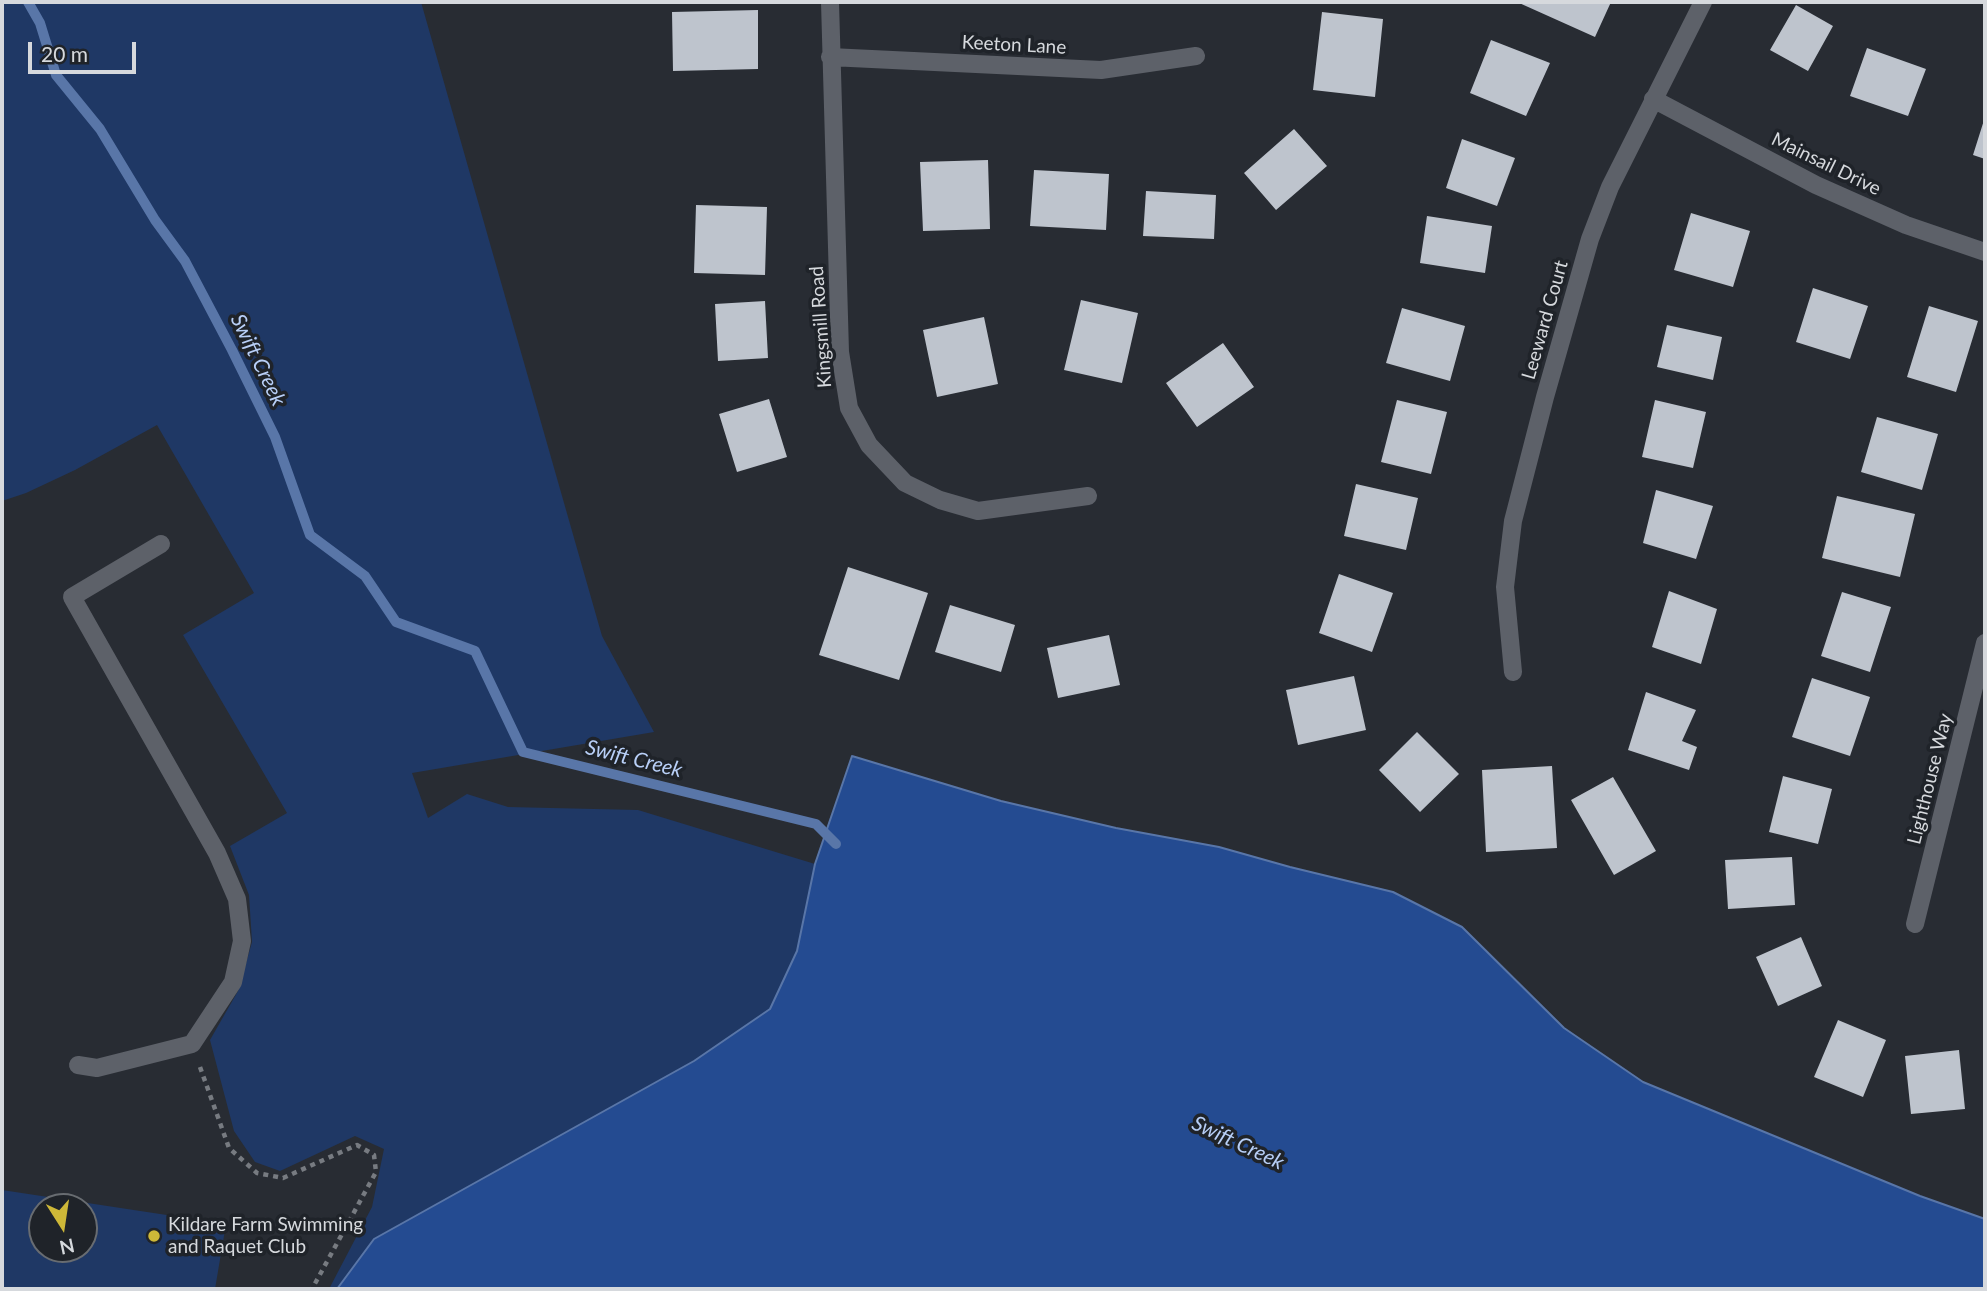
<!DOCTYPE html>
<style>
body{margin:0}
#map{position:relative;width:1987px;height:1291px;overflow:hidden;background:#282c33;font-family:Lato,sans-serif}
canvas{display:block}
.frame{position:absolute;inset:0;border:4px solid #d6d9dd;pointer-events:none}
.north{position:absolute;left:28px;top:1193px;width:70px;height:70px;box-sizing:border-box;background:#1f2329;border:2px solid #686c71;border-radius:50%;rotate:168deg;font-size:19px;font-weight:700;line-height:28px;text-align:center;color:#d6d9dd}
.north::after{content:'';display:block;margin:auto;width:24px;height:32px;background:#ceb838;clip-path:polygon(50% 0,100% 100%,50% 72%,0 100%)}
.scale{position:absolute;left:28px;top:42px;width:108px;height:32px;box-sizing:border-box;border:4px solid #d6d9dd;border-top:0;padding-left:9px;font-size:21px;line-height:24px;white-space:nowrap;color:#d6d9dd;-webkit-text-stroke:5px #1f2329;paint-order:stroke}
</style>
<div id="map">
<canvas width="1987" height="1291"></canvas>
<div class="frame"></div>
<div class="north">N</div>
<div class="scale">20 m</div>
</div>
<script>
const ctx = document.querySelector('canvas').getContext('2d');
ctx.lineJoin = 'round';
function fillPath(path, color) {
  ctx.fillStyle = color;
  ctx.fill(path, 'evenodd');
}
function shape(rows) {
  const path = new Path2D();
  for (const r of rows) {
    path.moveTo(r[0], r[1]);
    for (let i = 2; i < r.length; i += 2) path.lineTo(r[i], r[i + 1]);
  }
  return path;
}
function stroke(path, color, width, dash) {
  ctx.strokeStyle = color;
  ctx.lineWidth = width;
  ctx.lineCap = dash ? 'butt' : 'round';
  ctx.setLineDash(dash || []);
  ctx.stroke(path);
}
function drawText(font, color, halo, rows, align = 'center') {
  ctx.font = font + ' Lato,sans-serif';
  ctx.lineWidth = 7;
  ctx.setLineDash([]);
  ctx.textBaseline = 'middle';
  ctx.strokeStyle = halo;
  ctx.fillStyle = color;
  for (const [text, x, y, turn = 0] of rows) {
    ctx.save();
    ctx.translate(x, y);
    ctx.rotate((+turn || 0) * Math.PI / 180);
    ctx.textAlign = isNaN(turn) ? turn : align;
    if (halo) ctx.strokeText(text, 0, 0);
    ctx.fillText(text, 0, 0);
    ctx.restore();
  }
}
fillPath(shape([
 [2,2,421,2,602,636,654,732,412,773,428,818,467,794,508,807,638,810,815,864,797,951,770,1009,694,1061,374,1239,337,1289,329,1289,372,1207,384,1149,355,1136,280,1171,255,1162,234,1131,210,1040,238,991,252,942,249,895,230,846,287,813,183,635,254,593,157,425,75,470,26,493,2,501],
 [2,1190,226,1224,215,1289,2,1289],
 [42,1207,84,1207,84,1249,42,1249]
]), '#1f3865');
const water = shape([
 [852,756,1001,801,1116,828,1219,847,1290,867,1393,892,1462,927,1564,1028,1643,1082,1920,1196,1985,1219,1985,1289,337,1289,374,1239,694,1061,770,1009,797,951,815,864,852,756]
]);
fillPath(water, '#244b91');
stroke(water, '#5976a8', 2);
stroke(shape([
 [28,2,40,23,56,75,100,129,155,220,185,261,232,350,275,437,310,535,365,576,396,622,475,651,523,752,816,824,836,844]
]), '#5976a8', 10);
fillPath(shape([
 [1517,2,1611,2,1595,37],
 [1796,5,1833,26,1808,71,1770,50],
 [758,10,758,69,673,71,672,12],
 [1322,12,1383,19,1375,97,1313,90],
 [1491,40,1550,63,1526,116,1470,93],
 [1867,48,1926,69,1908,116,1850,96],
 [1985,117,1985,159,1973,155],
 [1294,129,1327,166,1276,210,1244,173],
 [1462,139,1515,158,1497,206,1446,188],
 [988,160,990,229,923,231,920,162],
 [1034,170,1109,174,1106,230,1030,226],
 [1146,191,1216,195,1214,239,1143,236],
 [696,205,767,207,765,275,694,273],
 [1691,213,1750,231,1733,287,1674,270],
 [1427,216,1492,226,1485,273,1420,263],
 [1813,288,1868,306,1850,359,1796,342],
 [1081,300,1138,313,1122,383,1064,370],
 [765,301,768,358,718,361,715,304],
 [1929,306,1978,321,1956,392,1907,377],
 [1402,308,1465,326,1450,381,1386,363],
 [984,317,998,384,937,397,923,330],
 [1667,325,1722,337,1713,380,1657,367],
 [1223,343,1254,387,1197,427,1166,383],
 [769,399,787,457,737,472,719,414],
 [1397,400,1447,412,1431,474,1381,462],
 [1655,400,1706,412,1693,468,1642,457],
 [1877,417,1938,434,1922,490,1861,472],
 [1356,484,1418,498,1406,550,1344,536],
 [1656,490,1713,506,1696,559,1643,543],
 [1837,496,1915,514,1900,577,1822,558],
 [848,567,928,593,899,680,819,655],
 [1339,574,1393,593,1372,652,1319,633],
 [1669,591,1717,609,1701,664,1652,647],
 [1842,592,1891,607,1870,672,1821,656],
 [950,605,1015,625,1001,672,935,652],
 [1109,635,1120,685,1058,698,1047,648],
 [1354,676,1366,730,1298,745,1286,690],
 [1812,678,1870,697,1850,756,1792,737],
 [1646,692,1696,710,1682,741,1697,747,1689,770,1628,750],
 [1417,732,1459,774,1420,812,1379,770],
 [1552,766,1557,848,1486,852,1482,770],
 [1783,776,1832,789,1818,844,1769,832],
 [1613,777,1656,851,1614,875,1571,800],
 [1792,857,1795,905,1728,909,1725,860],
 [1801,937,1822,986,1778,1006,1756,957],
 [1838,1020,1886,1040,1863,1097,1814,1077],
 [1959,1050,1965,1109,1911,1114,1905,1056]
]), '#bec4cd');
stroke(shape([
 [200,1067,229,1148,257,1173,283,1178,357,1145,374,1155,376,1172,312,1289]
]), '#777b81', 4.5, [5, 5]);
stroke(shape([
 [78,1065,97,1068,192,1044,233,982,242,941,237,899,217,853,72,597,161,544]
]), '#5d6169', 18);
stroke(shape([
 [830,2,840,352,849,408,869,445,905,483,940,500,978,511,1088,496],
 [830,57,1101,70,1196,56],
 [1653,99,1816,185,1906,225,1985,252],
 [1513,672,1505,587,1513,521,1545,397,1590,239,1610,187,1703,2],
 [1915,924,1985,643]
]), '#5d6169', 18);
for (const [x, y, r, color] of [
 [154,1236,7,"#ceb838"]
]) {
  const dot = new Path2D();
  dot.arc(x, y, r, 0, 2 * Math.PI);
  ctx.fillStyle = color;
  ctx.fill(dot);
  stroke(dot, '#1f2329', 2.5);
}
drawText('19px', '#d6d9dd', '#1f2329', [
 ["Keeton Lane",1014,45,3],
 ["Mainsail Drive",1826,164,26],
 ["Leeward Court",1545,320,-74],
 ["Kingsmill Road",821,327,-94],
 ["Lighthouse Way",1930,779,-76]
]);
drawText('19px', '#d6d9dd', '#1f2329', [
 ["Kildare Farm Swimming",168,1225],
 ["and Raquet Club",168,1247]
], 'left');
drawText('italic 21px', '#b8cff7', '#1f2329', [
 ["Swift Creek",258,360,64],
 ["Swift Creek",634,759,14],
 ["Swift Creek",1238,1143,25]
]);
</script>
